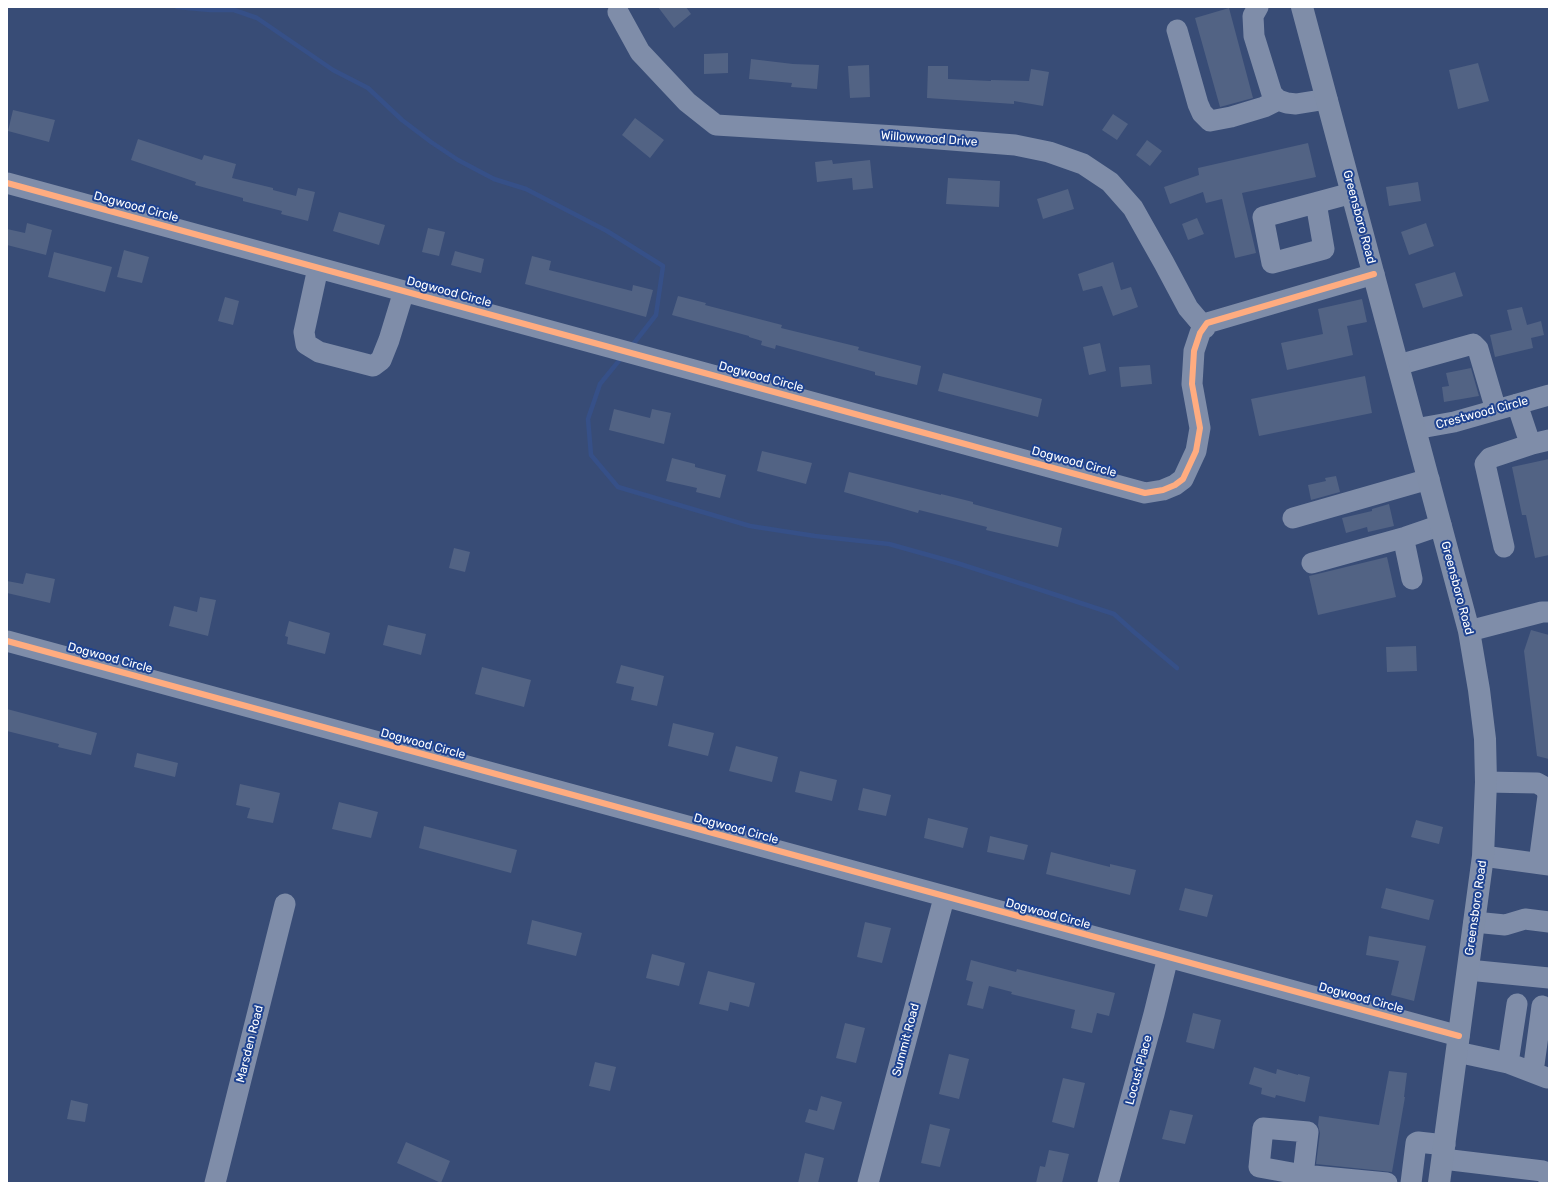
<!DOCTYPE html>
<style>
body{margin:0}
#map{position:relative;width:1556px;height:1190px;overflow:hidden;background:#384c76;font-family:Rubik,sans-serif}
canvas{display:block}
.frame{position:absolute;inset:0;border:8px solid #fff;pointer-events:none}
</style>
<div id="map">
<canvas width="1556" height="1190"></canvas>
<div class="frame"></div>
</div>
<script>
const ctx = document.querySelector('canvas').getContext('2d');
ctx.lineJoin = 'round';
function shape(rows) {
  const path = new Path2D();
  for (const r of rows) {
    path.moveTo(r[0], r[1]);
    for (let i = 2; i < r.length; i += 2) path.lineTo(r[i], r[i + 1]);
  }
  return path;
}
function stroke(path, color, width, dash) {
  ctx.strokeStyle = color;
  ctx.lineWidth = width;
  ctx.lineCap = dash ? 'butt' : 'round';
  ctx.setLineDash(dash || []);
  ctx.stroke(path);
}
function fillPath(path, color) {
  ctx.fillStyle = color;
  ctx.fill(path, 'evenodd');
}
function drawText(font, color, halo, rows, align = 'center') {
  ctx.font = font + ' Rubik,sans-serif';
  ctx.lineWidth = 4;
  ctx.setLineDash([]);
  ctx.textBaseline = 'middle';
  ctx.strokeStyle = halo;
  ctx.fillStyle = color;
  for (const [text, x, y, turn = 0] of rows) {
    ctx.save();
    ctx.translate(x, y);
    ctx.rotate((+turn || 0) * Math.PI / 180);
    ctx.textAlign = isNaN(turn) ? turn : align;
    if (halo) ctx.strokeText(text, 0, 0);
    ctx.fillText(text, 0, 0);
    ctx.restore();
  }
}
stroke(shape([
 [177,7,210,10,234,10,257,18,333,70,368,88,402,120,431,142,458,160,494,179,526,189,607,231,663,266,656,315,631,347],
 [622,357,600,384,588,419,591,455,618,487,750,526,815,536,889,544,957,563,1041,590,1114,614,1134,632,1177,668]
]), '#365088', 4.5);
fillPath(shape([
 [658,7,686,7,691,14,674,28],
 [1229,8,1253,98,1220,107,1195,18],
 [728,53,728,73,704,74,704,54],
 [751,59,793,64,819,65,817,89,791,87,792,83,749,79],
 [1478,63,1489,101,1458,109,1449,70],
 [869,65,870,97,850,98,848,66],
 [928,66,948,66,948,79,991,81,991,80,1029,81,1031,69,1049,72,1043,106,1014,101,1014,104,927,98],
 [13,110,55,120,49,142,8,131],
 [1113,114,1128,124,1117,140,1102,130],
 [635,118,664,140,650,158,622,135],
 [138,139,202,160,204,155,236,164,232,178,273,188,273,190,296,196,298,188,315,192,308,221,281,214,282,211,243,201,243,198,195,185,196,182,131,160],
 [1147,140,1162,151,1150,166,1136,155],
 [1308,143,1316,177,1242,193,1256,253,1235,258,1222,199,1206,203,1203,192,1170,204,1164,187,1199,175,1198,168],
 [832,160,833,164,870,160,873,188,853,190,852,178,817,182,815,162],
 [948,178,1000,181,999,207,946,204],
 [1418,182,1421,201,1389,206,1386,187],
 [1068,189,1074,209,1043,219,1037,199],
 [339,212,385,225,379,245,333,231],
 [1197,218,1204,234,1188,240,1182,224],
 [27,223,52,230,46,255,7,245,7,229,25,233],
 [1426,223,1434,246,1409,255,1401,232],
 [428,228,445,232,439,256,422,252],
 [124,250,149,257,142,283,117,277],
 [455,251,484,259,481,273,451,265],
 [54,252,112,267,105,292,48,277],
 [532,256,551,261,549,270,632,291,633,285,653,290,646,317,525,284],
 [1113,262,1121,290,1131,287,1138,307,1113,316,1102,286,1083,291,1078,274],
 [1455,272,1463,296,1423,308,1415,284],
 [678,296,706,303,705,305,782,325,781,328,859,347,858,350,921,366,917,385,875,375,875,372,776,345,775,349,761,345,762,341,749,337,749,336,672,315],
 [225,297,239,301,233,325,218,321],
 [1362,299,1367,322,1347,326,1353,355,1287,370,1281,343,1323,334,1318,309],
 [1522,307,1527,325,1541,321,1544,335,1531,338,1533,348,1495,357,1490,335,1512,330,1507,310],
 [1100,343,1106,371,1089,375,1083,347],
 [1150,365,1152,384,1121,387,1119,367],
 [1471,368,1479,396,1444,402,1442,387,1449,386,1446,373],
 [943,373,1042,399,1038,417,938,391],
 [1365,376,1372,413,1259,436,1251,399],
 [614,409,650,418,652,409,671,413,664,444,609,430],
 [762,451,812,463,806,484,757,471],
 [672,458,695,464,695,467,726,475,720,498,696,492,697,488,666,481],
 [1549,459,1549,555,1535,558,1526,515,1522,515,1512,467],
 [849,472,941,495,941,494,973,502,973,504,1062,528,1058,547,986,530,987,527,919,510,918,513,844,492],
 [1336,476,1340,492,1311,500,1308,485,1326,481,1325,478],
 [1389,504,1394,526,1368,532,1367,527,1346,533,1342,518,1372,511,1372,509],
 [454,548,470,552,465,572,449,568],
 [1387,557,1396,597,1318,615,1309,576],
 [26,573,55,579,50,603,7,593,7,581,23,584],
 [200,597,216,600,208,636,169,626,174,606,197,612],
 [289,621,330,633,325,654,287,644,288,637,285,636],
 [388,625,426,634,421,655,383,645],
 [1531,630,1549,635,1549,759,1537,756,1524,651],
 [1416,646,1417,671,1387,672,1386,647],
 [621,665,664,676,657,706,631,700,634,687,616,683],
 [482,667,531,680,524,707,475,694],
 [7,709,97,733,91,755,58,747,59,744,7,731],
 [673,723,714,733,708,756,668,746],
 [736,746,778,757,772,782,729,771],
 [137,753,178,763,175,777,134,767],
 [800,771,837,780,832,801,795,792],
 [240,784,280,793,273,823,247,818,250,808,236,805],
 [863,788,891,795,886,816,858,810],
 [339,802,378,812,371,838,332,829],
 [928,818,968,828,963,848,924,838],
 [1416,820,1443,827,1439,844,1411,837],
 [424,826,517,850,511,873,419,848],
 [990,836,1028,845,1024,860,987,852],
 [1051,852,1110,867,1110,864,1136,870,1130,895,1046,874],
 [1185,888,1213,895,1207,917,1179,910],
 [1386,888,1434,900,1429,920,1381,908],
 [532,920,582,933,576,956,527,944],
 [865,922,891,928,882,963,857,957],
 [1369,936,1426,946,1414,1001,1391,995,1399,961,1366,955],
 [652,954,685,963,679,986,646,978],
 [971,960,1016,972,1017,969,1115,993,1109,1016,1097,1013,1092,1033,1071,1028,1075,1010,1011,994,1012,992,989,986,983,1009,967,1005,973,982,966,980],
 [708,971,755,983,749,1007,730,1002,728,1011,699,1004],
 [1193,1013,1221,1020,1214,1049,1186,1042],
 [845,1023,865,1028,856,1063,836,1058],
 [949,1054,969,1059,959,1099,939,1094],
 [595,1062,616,1067,610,1091,589,1086],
 [1254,1067,1276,1074,1277,1069,1298,1075,1298,1074,1310,1077,1305,1102,1276,1095,1275,1098,1261,1094,1262,1088,1249,1084],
 [1389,1071,1407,1073,1404,1097,1405,1097,1392,1172,1316,1164,1320,1133,1318,1125,1319,1116,1379,1125],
 [1063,1078,1085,1083,1074,1128,1052,1122],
 [821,1096,842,1102,834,1130,805,1122,809,1109,817,1111],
 [71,1100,88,1104,85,1122,67,1119],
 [1170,1110,1193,1115,1185,1144,1162,1139],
 [930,1124,950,1129,940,1167,921,1163],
 [406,1142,450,1161,441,1183,397,1163],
 [1049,1150,1069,1154,1062,1183,1036,1183,1040,1166,1045,1167],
 [805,1153,824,1158,818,1183,798,1183]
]), '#526384');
stroke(shape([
 [1258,7,1253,16,1254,36,1272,94,1278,100,1287,103,1296,104,1327,99],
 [618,12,640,52,687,102,716,125,913,137,1015,145,1049,152,1083,164,1110,182,1133,208,1164,263,1188,308,1205,328],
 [1177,30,1198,104,1202,113,1210,121,1231,117,1264,107,1278,100],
 [7,183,1145,493,1163,490,1175,485,1183,479,1196,451,1200,428,1192,384,1194,351,1200,333,1207,323,1374,274],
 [1316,203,1324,249,1272,263,1263,217,1352,193],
 [318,268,304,332,306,344,319,352,373,366,381,360,389,340,404,291],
 [1398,365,1473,344,1478,349,1496,410],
 [1517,404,1529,440,1532,444,1549,440],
 [1415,429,1454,422,1549,395],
 [1293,518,1429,479],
 [1504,547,1485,464,1490,458,1532,444],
 [1312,563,1406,537],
 [1412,579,1404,541,1406,537,1441,525],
 [1469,631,1542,612,1549,612],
 [7,641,1459,1036],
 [1486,782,1537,783,1546,788,1548,796,1539,863],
 [1483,856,1549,865],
 [1474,922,1505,925,1525,919,1549,922],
 [1468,970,1549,978],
 [1457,1052,1508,1063,1547,1078],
 [1508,1063,1517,1004],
 [1533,1072,1542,1006],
 [1443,1159,1543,1171,1549,1178],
 [1303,1175,1308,1132,1263,1128,1259,1167,1303,1175,1387,1183],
 [215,1183,285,904],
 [868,1183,944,898],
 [1108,1183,1154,1014,1168,957],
 [1411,1183,1416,1143,1418,1142,1445,1145]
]), '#7f8da9', 21);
stroke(shape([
 [1302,7,1469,631,1479,690,1485,739,1486,782,1483,856,1439,1183]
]), '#7f8da8', 22);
stroke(shape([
 [7,183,1145,493,1163,490,1175,485,1183,479,1196,451,1200,428,1192,384,1194,351,1200,333,1207,323,1374,274],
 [7,641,1459,1036]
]), '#ffac80', 6);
drawText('12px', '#fff', '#1e4290', [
 ["Willowwood Drive",929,139,4],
 ["Dogwood Circle",136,207,15],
 ["Greensboro Road",1359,217,75],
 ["Dogwood Circle",449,292,15],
 ["Dogwood Circle",761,377,15],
 ["Crestwood Circle",1482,413,-15],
 ["Dogwood Circle",1074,462,15],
 ["Greensboro Road",1457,588,75],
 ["Dogwood Circle",110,658,15],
 ["Dogwood Circle",423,744,15],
 ["Dogwood Circle",736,829,15],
 ["Greensboro Road",1476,908,-82],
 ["Dogwood Circle",1048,914,15],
 ["Dogwood Circle",1361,998,15],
 ["Summit Road",906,1040,-75],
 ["Marsden Road",250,1044,-76],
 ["Locust Place",1139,1070,-75]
]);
</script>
